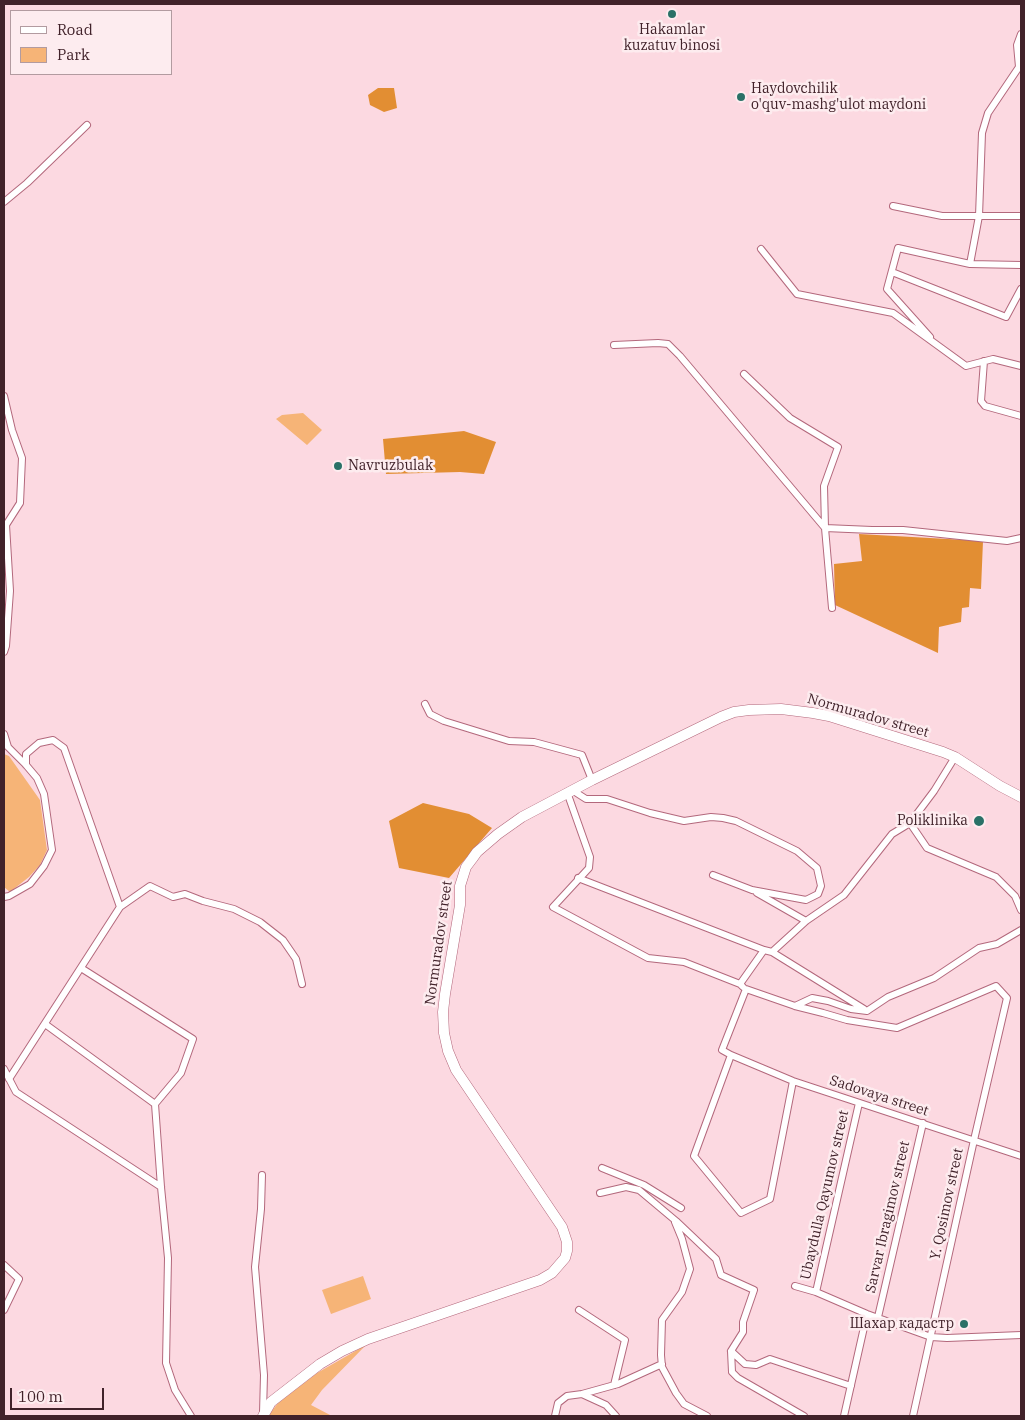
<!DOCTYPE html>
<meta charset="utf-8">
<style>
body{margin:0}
#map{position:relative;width:1025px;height:1420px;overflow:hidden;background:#fcd9e1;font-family:"IBM Plex Serif",serif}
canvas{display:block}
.frame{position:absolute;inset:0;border:5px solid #41222a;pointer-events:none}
.legend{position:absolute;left:10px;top:10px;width:162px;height:65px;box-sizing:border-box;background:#fdecef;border:1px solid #b29ba0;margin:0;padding:6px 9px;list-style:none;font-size:15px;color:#41222a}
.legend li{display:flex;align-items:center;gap:10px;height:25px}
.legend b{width:25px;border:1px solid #b29ba0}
.scale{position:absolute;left:10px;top:1388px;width:94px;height:22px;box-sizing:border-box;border:2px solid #41222a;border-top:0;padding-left:6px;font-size:15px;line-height:18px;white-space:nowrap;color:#41222a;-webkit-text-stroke:4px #fdecef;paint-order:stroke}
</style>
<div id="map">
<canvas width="1025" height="1420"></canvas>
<div class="frame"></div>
<ul class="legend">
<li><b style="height:6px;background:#fff"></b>Road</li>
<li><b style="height:14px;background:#f6b477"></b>Park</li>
</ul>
<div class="scale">100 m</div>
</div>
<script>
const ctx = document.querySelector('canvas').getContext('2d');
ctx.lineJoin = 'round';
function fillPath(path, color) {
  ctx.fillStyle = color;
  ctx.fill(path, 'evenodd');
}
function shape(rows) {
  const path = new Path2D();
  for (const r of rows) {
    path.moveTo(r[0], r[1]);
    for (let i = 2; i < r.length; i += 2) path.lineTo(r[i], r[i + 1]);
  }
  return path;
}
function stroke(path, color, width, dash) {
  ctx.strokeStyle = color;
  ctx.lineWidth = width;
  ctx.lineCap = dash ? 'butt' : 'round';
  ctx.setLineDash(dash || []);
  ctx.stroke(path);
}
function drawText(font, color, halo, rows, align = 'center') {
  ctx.font = font + ' "IBM Plex Serif",serif';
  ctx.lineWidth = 5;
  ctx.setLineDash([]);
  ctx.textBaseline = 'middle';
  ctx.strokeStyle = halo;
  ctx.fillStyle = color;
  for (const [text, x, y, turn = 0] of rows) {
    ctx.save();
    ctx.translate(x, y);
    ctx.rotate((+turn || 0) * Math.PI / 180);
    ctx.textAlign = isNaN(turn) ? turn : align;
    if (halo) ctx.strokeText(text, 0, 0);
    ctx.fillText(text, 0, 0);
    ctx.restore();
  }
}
fillPath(shape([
 [303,413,322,430,307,445,276,419,282,415],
 [4,754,9,756,40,800,47,850,40,865,29,877,10,892,4,887],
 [363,1276,371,1299,331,1314,322,1290],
 [366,1345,322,1390,311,1405,332,1416,268,1416,278,1403,317,1373]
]), '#f6b477');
fillPath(shape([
 [378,88,394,88,397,108,384,112,370,105,368,95],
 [464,431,496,442,484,474,460,472,386,474,383,439],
 [859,534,983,541,981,589,970,588,969,607,962,608,961,622,939,627,938,653,835,605,834,564,862,561],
 [423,803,469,814,492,828,449,878,399,868,389,821]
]), '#e28e33');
const street = shape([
 [4,202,27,183,87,125],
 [893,206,942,216,1021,216],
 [761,249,797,294,893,313,966,366,993,359,1021,366],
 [970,264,979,216,982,133,988,113,1019,67,1017,45,1021,34],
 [892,272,1006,317,1021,289],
 [930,337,887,289,898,248,970,264,1021,265],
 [614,345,658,343,668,344,680,356,825,528,832,608],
 [984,361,981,401,985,406,1021,416],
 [744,374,790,418,838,447,824,486,825,528,872,530,903,530,1007,541,1021,538],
 [4,396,12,430,22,458,20,503,6,525,10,591,6,646,4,652],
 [425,704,430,714,444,721,509,741,534,742,582,755,592,780],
 [4,734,8,747,26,765,37,778,44,794,52,850,44,866,30,884,9,896,4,897],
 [26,765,26,754,39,743,53,740,64,748,120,907],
 [572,790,586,799,607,799,650,813,684,821,711,817,723,818,736,821,797,851,817,868,821,886,818,894,806,900,752,890,713,875],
 [567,792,590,857,589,868,553,907,648,958,684,962,740,984],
 [910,823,927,848,996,877,1015,896,1021,910],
 [578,878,764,950],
 [757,893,806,921],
 [772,952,864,1009],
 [81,968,193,1039,181,1073,155,1104],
 [743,987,740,984,764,950,772,952,806,921,844,895,892,834,910,823,934,791,955,757],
 [795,1006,812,998,828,1001,851,1009,867,1011,888,997,934,978,979,948,997,944,1021,930],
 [45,1024,155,1104,161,1187,168,1258,166,1363,175,1390,191,1416],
 [731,1055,793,1081,1021,1156],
 [4,1069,16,1092,161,1187],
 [9,1079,120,907,150,886,173,897,185,894,203,901,234,909,260,922,283,940,296,959,302,984],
 [793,1081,770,1199,741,1213,694,1156,731,1055,722,1050,746,989,795,1006,823,1013,847,1020,897,1028,996,986,1007,998,974,1140,913,1416],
 [602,1168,644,1185,681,1208],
 [262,1175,261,1209,255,1267,264,1375,263,1413],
 [600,1193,626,1187,639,1190,676,1221,716,1259,721,1275,754,1290,743,1322,743,1332,731,1351,732,1372,738,1378,804,1416],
 [675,1222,682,1239,690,1269,682,1292,662,1320,661,1355,662,1367,676,1393,684,1404,707,1416],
 [4,1265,19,1279,4,1310],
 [795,1286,816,1292,867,1314,931,1337,947,1338,1021,1335],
 [816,1292,859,1103],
 [579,1310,625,1340,614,1385],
 [878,1317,923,1123],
 [731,1351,745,1364,756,1365,770,1359,851,1386],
 [582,1394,618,1384,662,1364],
 [555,1416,558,1403,567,1396,582,1394,606,1405,616,1416],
 [844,1416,867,1314]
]);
const primary = shape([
 [263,1416,271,1402,320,1364,342,1351,368,1339,540,1280,552,1273,565,1258,567,1251,567,1242,562,1227,456,1070,448,1051,444,1033,443,1012,445,994,460,905,460,886,466,867,472,859,477,852,498,834,522,817,592,780,721,717,734,712,749,710,781,709,813,713,829,716,943,752,955,757,1000,786,1021,797]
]);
stroke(street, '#b3687c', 8);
stroke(primary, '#b3687c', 11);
stroke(street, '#fff', 6);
stroke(primary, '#fff', 10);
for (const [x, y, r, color] of [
 [672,14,5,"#2a7167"],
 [741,97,5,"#2a7167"],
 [338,466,5,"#2a7167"],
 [979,821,6,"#2a7167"],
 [964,1324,5,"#2a7167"]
]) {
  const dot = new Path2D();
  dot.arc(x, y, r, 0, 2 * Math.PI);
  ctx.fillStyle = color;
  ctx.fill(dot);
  stroke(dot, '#fdecef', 2);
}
drawText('14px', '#41222a', '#fdecef', [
 ["Hakamlar",672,30,"center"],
 ["kuzatuv binosi",672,46,"center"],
 ["Haydovchilik",751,89],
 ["o'quv-mashg'ulot maydoni",751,105],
 ["Navruzbulak",348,466],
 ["Poliklinika",968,821,"right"],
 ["Шахар кадастр",954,1324,"right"]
], 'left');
drawText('14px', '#41222a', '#fdecef', [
 ["Normuradov street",868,716,16],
 ["Normuradov street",439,943,-82],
 ["Sadovaya street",879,1096,18],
 ["Ubaydulla Qayumov street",825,1195,-77],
 ["Y. Qosimov street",947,1204,-78],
 ["Sarvar Ibragimov street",888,1217,-77]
]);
</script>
